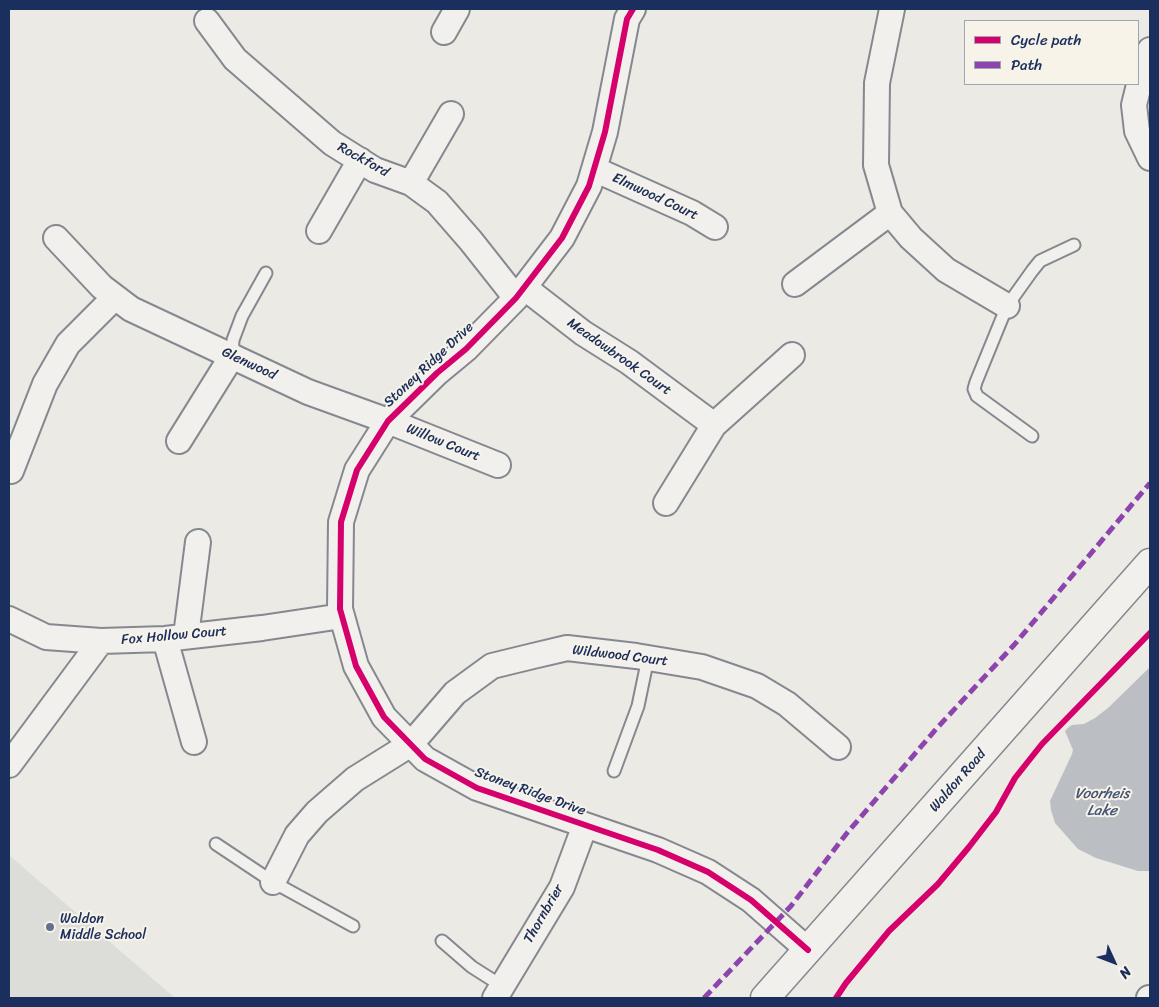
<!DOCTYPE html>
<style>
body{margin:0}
#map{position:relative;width:1159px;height:1007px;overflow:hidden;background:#ebeae5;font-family:Sriracha,sans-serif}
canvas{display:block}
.frame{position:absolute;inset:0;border:10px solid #1b2f5e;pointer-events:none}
.legend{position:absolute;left:964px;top:20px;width:175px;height:65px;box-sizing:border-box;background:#f7f3e8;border:1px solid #9fa5b1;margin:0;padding:6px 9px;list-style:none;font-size:15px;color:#1b2f5e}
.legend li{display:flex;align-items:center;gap:10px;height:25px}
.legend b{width:25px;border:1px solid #9fa5b1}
.north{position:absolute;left:1089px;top:937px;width:50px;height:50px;-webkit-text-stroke:4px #f7f3e8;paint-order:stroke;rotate:133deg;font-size:14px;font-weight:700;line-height:20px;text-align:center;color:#1b2f5e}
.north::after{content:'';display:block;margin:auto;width:18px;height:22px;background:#1b2f5e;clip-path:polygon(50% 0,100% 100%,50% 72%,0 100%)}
</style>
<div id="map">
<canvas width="1159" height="1007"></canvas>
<div class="frame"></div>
<ul class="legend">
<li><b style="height:6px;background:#d6006c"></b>Cycle path</li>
<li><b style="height:6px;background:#8e44ad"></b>Path</li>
</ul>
<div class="north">N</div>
</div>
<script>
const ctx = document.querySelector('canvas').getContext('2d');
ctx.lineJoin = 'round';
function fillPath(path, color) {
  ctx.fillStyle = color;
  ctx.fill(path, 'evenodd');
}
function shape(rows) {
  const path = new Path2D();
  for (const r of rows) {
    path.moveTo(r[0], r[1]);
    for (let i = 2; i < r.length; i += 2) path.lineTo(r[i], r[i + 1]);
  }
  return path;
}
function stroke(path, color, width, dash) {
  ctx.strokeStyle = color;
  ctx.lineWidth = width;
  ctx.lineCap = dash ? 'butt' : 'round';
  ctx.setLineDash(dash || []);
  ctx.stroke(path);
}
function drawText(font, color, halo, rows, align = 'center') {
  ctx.font = font + ' Sriracha,sans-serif';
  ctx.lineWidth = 4;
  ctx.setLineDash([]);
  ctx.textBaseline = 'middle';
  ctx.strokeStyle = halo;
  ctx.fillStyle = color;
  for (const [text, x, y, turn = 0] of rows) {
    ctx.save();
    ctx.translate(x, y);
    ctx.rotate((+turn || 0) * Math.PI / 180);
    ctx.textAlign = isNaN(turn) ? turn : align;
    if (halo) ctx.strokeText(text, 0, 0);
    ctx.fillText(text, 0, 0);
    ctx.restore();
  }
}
fillPath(shape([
 [9,855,175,998,9,998]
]), '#dcdcd9');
fillPath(shape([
 [1150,667,1150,871,1138,871,1096,858,1078,849,1055,823,1051,810,1050,801,1072,754,1073,750,1065,731,1069,727,1072,725,1084,724,1095,718,1108,708]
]), '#bbbec3');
const lane = shape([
 [232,356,233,340,242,316,266,273],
 [1032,436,977,396,974,389,976,382,1007,306,1032,271,1040,261,1074,245],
 [614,771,638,706,648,658],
 [216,844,273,882,353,926],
 [442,941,472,967,502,986]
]);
const street = shape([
 [633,9,627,19,605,132,589,186,562,238,516,298,466,349,437,373,388,421,357,470,341,522,340,609,356,666,384,717,425,759,477,788,658,850,708,872,751,900,808,950],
 [892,9,877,83,876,165,890,213,911,238,946,270,1007,306],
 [207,21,235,59,332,143,375,170,411,183,437,202,471,241,516,298],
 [444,32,457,9],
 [1150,50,1145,60,1134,105,1137,131,1150,158],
 [594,169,692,213,715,227],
 [411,183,451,114],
 [319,231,360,160],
 [56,238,102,287,131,309,308,392,388,421,498,465],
 [795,284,890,213],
 [525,288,583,333,629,362,714,425],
 [179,441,232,356],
 [11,471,45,384,68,344,115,297],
 [666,503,714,425,792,355],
 [9,619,46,637,101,641,165,639,262,628,342,616],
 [186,636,198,542],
 [165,639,194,742],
 [9,765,101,641],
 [273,882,297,835,317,812,355,779,411,744,455,693,492,666,533,656,567,648,636,656,702,667,757,686,787,704,838,747],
 [495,998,562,887,585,825],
 [1149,998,1150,998]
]);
const secondary = shape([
 [765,998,1150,563]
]);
stroke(lane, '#85888f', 15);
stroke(street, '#85888f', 28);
stroke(secondary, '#85888f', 31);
stroke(lane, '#f1f0ec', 11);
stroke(street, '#f1f0ec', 24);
stroke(secondary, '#f1f0ec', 28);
stroke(shape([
 [704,998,791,906,847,833,937,728,1014,645,1150,483]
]), '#8e44ad', 5, [10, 5]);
stroke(shape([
 [633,9,627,19,605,132,589,186,562,238,516,298,466,349,437,373,388,421,357,470,341,522,340,609,356,666,384,717,425,759,477,788,658,850,708,872,751,900,808,950],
 [836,998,846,983,889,931,938,884,969,847,996,812,1015,778,1042,744,1150,633]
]), '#d6006c', 6);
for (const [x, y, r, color] of [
 [50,927,5,"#64708d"]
]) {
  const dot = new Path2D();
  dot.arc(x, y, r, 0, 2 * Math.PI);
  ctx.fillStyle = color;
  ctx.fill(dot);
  stroke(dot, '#f7f3e8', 2);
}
drawText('14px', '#1b2f5e', '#f7f3e8', [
 ["Rockford",363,160,29],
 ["Elmwood Court",655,197,25],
 ["Meadowbrook Court",619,357,35],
 ["Glenwood",249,364,25],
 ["Stoney Ridge Drive",429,365,-43],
 ["Willow Court",443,443,22],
 ["Fox Hollow Court",174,636,-5],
 ["Wildwood Court",620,656,7],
 ["Waldon Road",958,781,-49],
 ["Stoney Ridge Drive",530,792,20],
 ["Thornbrier",544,914,-60]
]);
drawText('14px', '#1b2f5e', '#f7f3e8', [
 ["Waldon",60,919],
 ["Middle School",60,935]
], 'left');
drawText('italic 15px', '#455478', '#f7f3e8', [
 ["Voorheis",1102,794],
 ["Lake",1102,811]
]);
</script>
